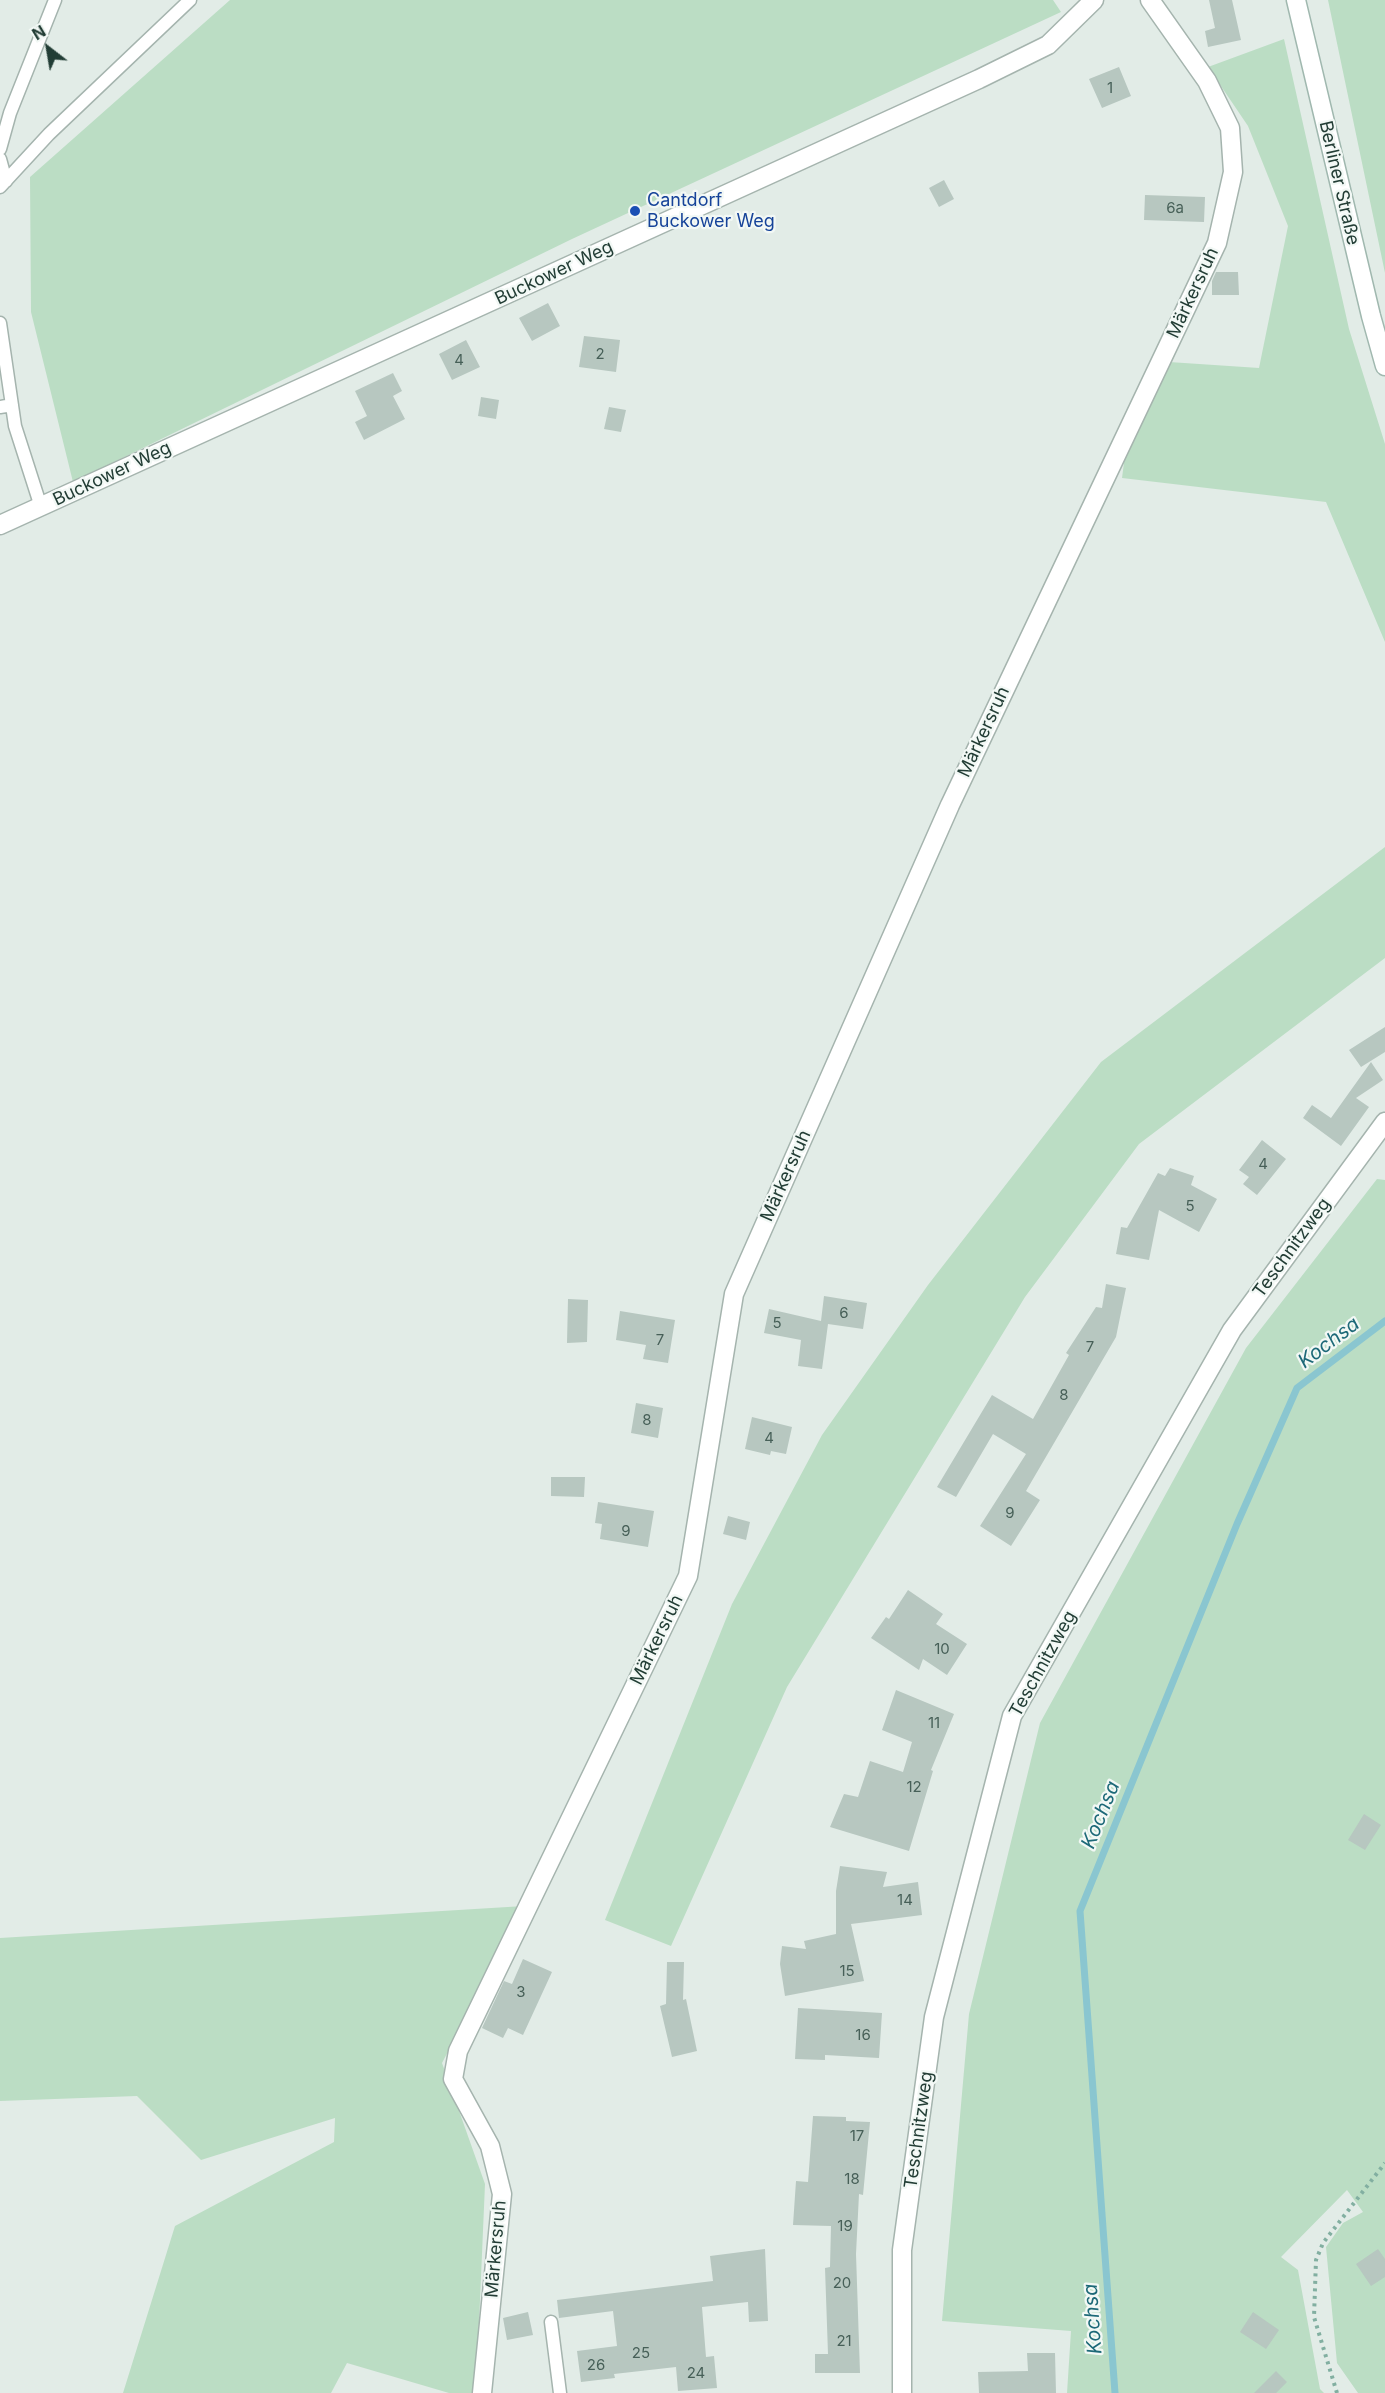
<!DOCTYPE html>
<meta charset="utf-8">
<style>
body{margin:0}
#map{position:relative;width:1385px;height:2393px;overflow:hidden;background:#e2ece7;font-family:Inter,sans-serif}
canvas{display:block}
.north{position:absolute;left:18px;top:18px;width:60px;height:60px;-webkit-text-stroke:4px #f2f8f5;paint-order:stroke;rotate:329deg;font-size:16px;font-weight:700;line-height:24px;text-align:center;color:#223d35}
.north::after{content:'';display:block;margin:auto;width:21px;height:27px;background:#223d35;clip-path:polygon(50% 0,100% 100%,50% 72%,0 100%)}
</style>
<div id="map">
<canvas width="1385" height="2393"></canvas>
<div class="north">N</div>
</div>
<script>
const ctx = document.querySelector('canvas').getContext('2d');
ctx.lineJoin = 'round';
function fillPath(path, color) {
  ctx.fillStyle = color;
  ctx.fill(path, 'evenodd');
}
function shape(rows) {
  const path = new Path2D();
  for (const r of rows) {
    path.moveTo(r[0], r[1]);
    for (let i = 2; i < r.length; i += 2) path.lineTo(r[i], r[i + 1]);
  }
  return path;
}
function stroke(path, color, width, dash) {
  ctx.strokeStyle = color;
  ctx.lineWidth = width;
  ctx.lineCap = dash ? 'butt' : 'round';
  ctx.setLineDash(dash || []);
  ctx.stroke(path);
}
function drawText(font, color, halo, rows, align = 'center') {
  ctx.font = font + ' Inter,sans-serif';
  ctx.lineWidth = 4.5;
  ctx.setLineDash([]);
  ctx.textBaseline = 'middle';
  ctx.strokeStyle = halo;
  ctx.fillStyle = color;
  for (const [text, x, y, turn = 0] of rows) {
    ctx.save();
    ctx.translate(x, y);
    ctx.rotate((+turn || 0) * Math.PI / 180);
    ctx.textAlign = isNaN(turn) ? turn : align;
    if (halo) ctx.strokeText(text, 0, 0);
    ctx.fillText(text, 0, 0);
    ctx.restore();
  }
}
fillPath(shape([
 [230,0,1053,0,1061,12,572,239,73,482,31,312,30,177],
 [1328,0,1385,0,1385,273],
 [1284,39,1349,329,1385,444,1385,642,1326,502,1122,478,1125,455,1169,362,1259,368,1288,226,1248,126,1208,67],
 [1385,847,1385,958,1139,1144,1025,1297,787,1687,671,1946,605,1920,732,1604,822,1435,928,1285,1101,1062],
 [1377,1179,1385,1180,1385,2393,1358,2393,1337,2363,1326,2247,1343,2223,1363,2212,1347,2190,1281,2257,1298,2270,1320,2389,1324,2393,1067,2393,1071,2331,942,2321,969,2014,1040,1723,1246,1348],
 [524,1906,442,2063,485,2184,476,2393,449,2393,347,2363,331,2393,123,2393,175,2226,334,2142,335,2118,201,2160,137,2096,0,2101,0,1938]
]), '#bbddc4');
stroke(shape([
 [1115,2393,1080,1911,1237,1524,1297,1388,1385,1321]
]), '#8ac6d0', 7);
fillPath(shape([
 [1209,0,1232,0,1241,40,1208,47,1205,31,1215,28],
 [1119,67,1131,96,1102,108,1089,79],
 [944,180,954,199,939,207,929,188],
 [1145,195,1205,197,1204,222,1144,220],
 [1216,272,1238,272,1239,295,1212,295,1212,281],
 [548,303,560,326,532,341,519,318],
 [584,336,620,340,616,372,579,367],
 [466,340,480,367,452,380,439,354],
 [393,373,402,391,393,396,405,419,364,440,355,422,367,416,355,391],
 [481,397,499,400,496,419,478,416],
 [609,407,626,410,621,432,604,429],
 [1385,1027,1385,1052,1361,1067,1349,1050],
 [1371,1062,1383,1080,1356,1098,1369,1107,1341,1146,1303,1118,1312,1105,1331,1118],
 [1262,1140,1286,1159,1257,1195,1243,1184,1249,1177,1239,1170],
 [1170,1168,1194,1176,1191,1185,1217,1199,1199,1232,1159,1210,1149,1260,1116,1254,1121,1227,1127,1228,1158,1173,1165,1176],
 [1106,1284,1126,1288,1116,1337,1026,1491,1040,1500,1011,1546,980,1526,1026,1454,993,1434,956,1497,937,1487,992,1395,1033,1419,1069,1355,1066,1353,1096,1307,1102,1308],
 [824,1296,867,1303,863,1329,828,1324,822,1369,798,1366,801,1340,764,1333,769,1309,821,1321],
 [568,1299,588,1300,587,1342,567,1343],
 [620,1311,675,1320,668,1363,643,1359,646,1345,616,1340],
 [636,1403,663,1408,658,1438,631,1433],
 [752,1417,792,1427,786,1454,771,1451,770,1455,745,1449],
 [551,1477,585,1477,584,1497,551,1496],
 [598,1502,654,1511,648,1547,600,1539,602,1524,595,1523],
 [728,1516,750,1522,746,1540,723,1534],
 [908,1590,943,1614,936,1624,967,1644,947,1675,923,1659,919,1670,871,1638,886,1617,889,1619],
 [896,1690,954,1714,931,1770,933,1771,909,1851,830,1827,844,1794,858,1797,870,1761,903,1772,912,1742,882,1730],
 [1364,1814,1381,1825,1365,1850,1348,1840],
 [840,1866,887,1872,883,1887,918,1882,922,1915,851,1924,864,1981,785,1996,780,1964,782,1946,806,1949,804,1941,836,1934,836,1891],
 [523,1959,552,1972,523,2035,508,2028,503,2038,482,2028,504,1981,512,1984],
 [667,1962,684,1962,683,2000,686,1999,697,2051,672,2057,660,2006,666,2004],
 [798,2008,882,2013,879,2058,825,2055,825,2060,795,2059],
 [813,2116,846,2117,846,2121,870,2122,863,2195,859,2194,856,2254,860,2373,815,2373,815,2354,828,2354,825,2268,830,2267,831,2226,793,2225,796,2181,808,2182],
 [765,2249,768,2321,749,2322,748,2302,702,2307,706,2357,714,2356,717,2388,678,2391,676,2367,614,2374,615,2378,581,2382,577,2351,617,2346,613,2311,559,2318,557,2300,713,2281,710,2256],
 [1378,2249,1385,2259,1385,2277,1371,2286,1356,2264],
 [528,2312,533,2335,507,2340,503,2318],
 [1253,2312,1279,2330,1266,2349,1240,2332],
 [1027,2353,1055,2353,1056,2393,979,2393,978,2372,1028,2371],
 [1276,2371,1287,2382,1276,2393,1254,2393]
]), '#b7c7c0');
const lane = shape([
 [0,149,10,113,55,0],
 [0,159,6,181],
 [0,187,49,134,190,0],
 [0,323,15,426,41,507],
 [0,407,12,405],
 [551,2322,560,2393]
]);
const street = shape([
 [0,525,979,79,1048,45,1094,0],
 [482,2393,502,2194,490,2146,453,2079,458,2051,688,1576,734,1294,950,805,1217,243,1233,172,1230,128,1207,81,1150,0],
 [902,2393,902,2250,934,2017,1012,1716,1232,1330,1385,1122]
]);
const secondary = shape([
 [1296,0,1371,316,1385,366]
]);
stroke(lane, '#a5b4ae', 15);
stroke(street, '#a5b4ae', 21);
stroke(secondary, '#a0b8af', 21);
stroke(shape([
 [1337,2393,1314,2317,1316,2260,1323,2243,1385,2163]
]), '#82afa1', 4, [3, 4.5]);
stroke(lane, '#fff', 12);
stroke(street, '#fff', 18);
stroke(secondary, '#fff', 18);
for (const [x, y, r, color] of [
 [635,211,6,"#1a4fb4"]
]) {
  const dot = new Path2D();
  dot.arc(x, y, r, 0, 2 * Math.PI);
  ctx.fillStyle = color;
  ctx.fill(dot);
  stroke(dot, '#f2f8f5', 2);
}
drawText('15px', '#476058', null, [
 ["1",1110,88],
 ["6a",1175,208],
 ["2",600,354],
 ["4",459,360],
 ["4",1263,1164],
 ["5",1190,1206],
 ["6",844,1313],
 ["5",777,1323],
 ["7",660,1340],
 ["7",1090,1347],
 ["8",1064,1395],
 ["8",647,1420],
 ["4",769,1438],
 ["9",1010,1513],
 ["9",626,1531],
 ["10",942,1649],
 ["11",934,1723],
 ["12",914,1787],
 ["14",905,1900],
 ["15",847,1971],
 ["3",521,1992],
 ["16",863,2035],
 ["17",857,2136],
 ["18",852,2179],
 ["19",845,2226],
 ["20",842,2283],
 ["21",844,2341],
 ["25",641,2353],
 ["26",596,2365],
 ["24",696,2373]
]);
drawText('18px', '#223d35', '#f2f8f5', [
 ["Berliner Straße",1339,183,77],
 ["Buckower Weg",554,273,-25],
 ["Märkersruh",1193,293,-65],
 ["Buckower Weg",112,474,-25],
 ["Märkersruh",984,732,-65],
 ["Märkersruh",786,1176,-66],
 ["Teschnitzweg",1292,1248,-54],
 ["Märkersruh",657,1640,-64],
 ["Teschnitzweg",1043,1664,-61],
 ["Teschnitzweg",919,2130,-82],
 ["Märkersruh",496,2249,-85]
]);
drawText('18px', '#164399', '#f2f8f5', [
 ["Cantdorf",647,201],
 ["Buckower Weg",647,222]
], 'left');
drawText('italic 20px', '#1d6978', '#f2f8f5', [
 ["Kochsa",1329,1343,-37],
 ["Kochsa",1101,1815,-68],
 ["Kochsa",1093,2319,-94]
]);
</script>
